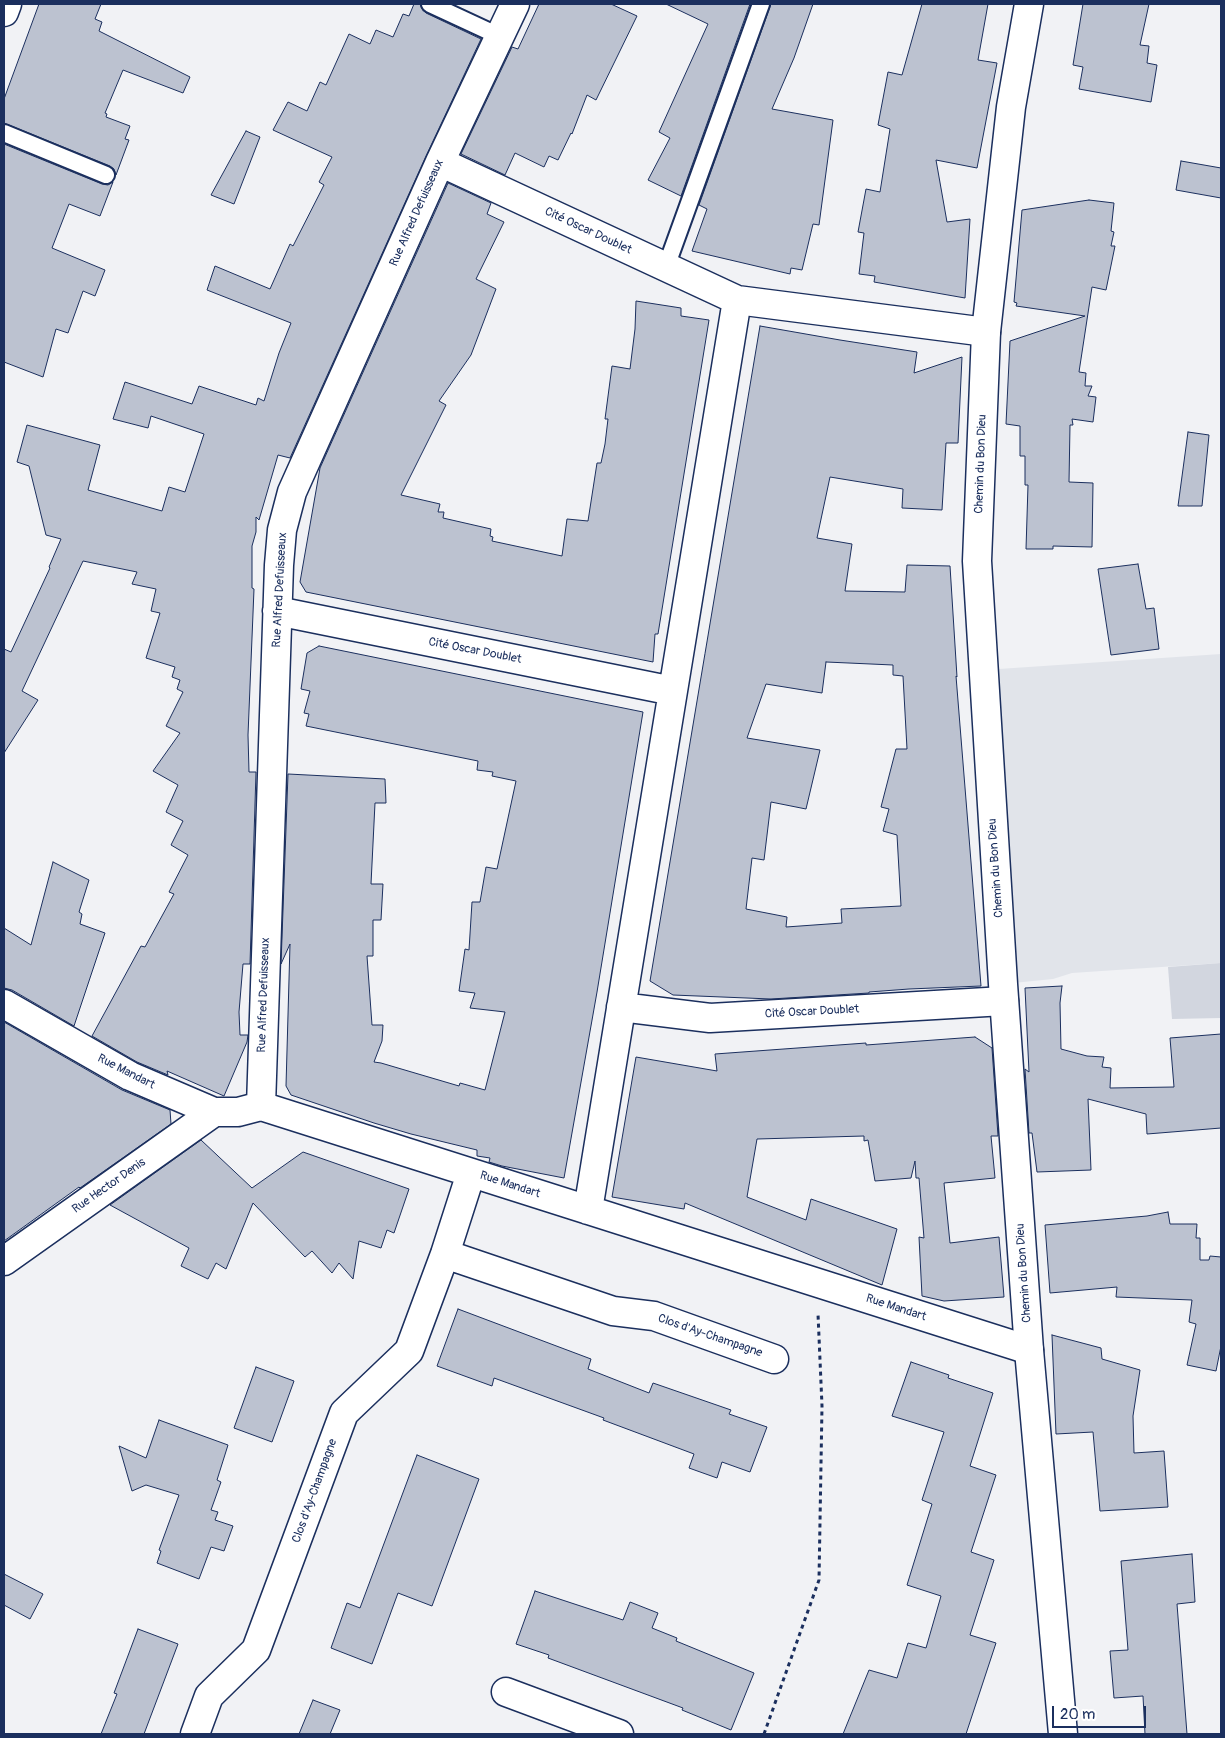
<!DOCTYPE html>
<meta charset="utf-8">
<style>
body{margin:0}
#map{position:relative;width:1225px;height:1738px;overflow:hidden;background:#f1f2f5;font-family:Pangolin,sans-serif}
canvas{display:block}
.frame{position:absolute;inset:0;border:5px solid #1b2f5e;pointer-events:none}
.scale{position:absolute;left:1052px;top:1706px;width:94px;height:22px;box-sizing:border-box;border:2px solid #1b2f5e;border-top:0;padding-left:6px;font-size:15px;line-height:18px;white-space:nowrap;color:#1b2f5e;-webkit-text-stroke:4px #fff;paint-order:stroke}
</style>
<div id="map">
<canvas width="1225" height="1738"></canvas>
<div class="frame"></div>
<div class="scale">20 m</div>
</div>
<script>
const ctx = document.querySelector('canvas').getContext('2d');
ctx.lineJoin = 'round';
function fillPath(path, color) {
  ctx.fillStyle = color;
  ctx.fill(path, 'evenodd');
}
function shape(rows) {
  const path = new Path2D();
  for (const r of rows) {
    path.moveTo(r[0], r[1]);
    for (let i = 2; i < r.length; i += 2) path.lineTo(r[i], r[i + 1]);
  }
  return path;
}
function stroke(path, color, width, dash) {
  ctx.strokeStyle = color;
  ctx.lineWidth = width;
  ctx.lineCap = dash ? 'butt' : 'round';
  ctx.setLineDash(dash || []);
  ctx.stroke(path);
}
function drawText(font, color, halo, rows, align = 'center') {
  ctx.font = font + ' Pangolin,sans-serif';
  ctx.lineWidth = 4;
  ctx.setLineDash([]);
  ctx.textBaseline = 'middle';
  ctx.strokeStyle = halo;
  ctx.fillStyle = color;
  for (const [text, x, y, turn = 0] of rows) {
    ctx.save();
    ctx.translate(x, y);
    ctx.rotate((+turn || 0) * Math.PI / 180);
    ctx.textAlign = isNaN(turn) ? turn : align;
    if (halo) ctx.strokeText(text, 0, 0);
    ctx.fillText(text, 0, 0);
    ctx.restore();
  }
}
fillPath(shape([
 [1221,654,1221,963,1072,973,1053,979,1003,984,984,670]
]), '#e1e4ea');
fillPath(shape([
 [1221,963,1221,1018,1172,1019,1168,967]
]), '#d2d6df');
const building = shape([
 [39,4,101,4,95,19,102,22,99,31,190,77,183,93,123,70,105,113,107,114,106,117,130,126,125,139,129,140,116,175,114,169,110,166,4,123,4,99,39,4],
 [414,4,420,4,422,9,426,13,481,39,426,156,290,458,278,455,259,520,256,517,256,532,252,546,252,588,254,589,248,735,249,772,256,772,250,964,243,964,239,1012,240,1035,248,1035,247,1042,224,1096,167,1071,168,1075,137,1062,92,1036,141,946,145,947,174,894,169,892,188,855,171,845,183,821,166,812,178,785,153,771,180,733,166,726,183,692,177,689,180,680,172,677,175,667,146,658,160,613,151,611,156,589,132,584,137,572,83,561,22,691,38,700,4,753,4,649,11,652,50,568,49,567,61,539,46,535,29,466,17,462,27,425,100,445,88,490,162,511,169,487,185,492,204,434,151,416,148,428,113,419,125,382,192,404,199,386,256,405,258,398,264,401,279,353,291,323,207,290,215,266,270,289,290,244,293,246,324,185,319,182,332,157,273,130,288,102,307,111,320,82,326,85,349,34,370,44,376,30,393,37,403,14,409,16,414,4],
 [539,4,611,4,637,16,596,100,587,95,572,134,571,133,558,160,549,156,544,167,515,153,505,175,461,154,512,47,518,49,539,4],
 [666,4,750,4,681,196,648,180,670,138,659,132,708,24,666,4],
 [771,4,813,4,794,58,772,109,833,120,819,225,813,224,802,270,791,268,790,274,692,251,707,209,699,205,771,4],
 [922,4,988,4,978,60,997,63,977,168,936,160,947,222,970,219,965,298,874,282,875,276,859,274,864,233,858,232,866,189,880,192,890,129,878,125,888,72,902,75,922,4],
 [1083,4,1149,4,1140,45,1149,46,1147,63,1157,65,1151,102,1079,89,1083,67,1073,65,1083,4],
 [246,131,260,137,234,204,211,195,246,131],
 [4,144,102,184,108,185,113,182,100,216,69,204,52,248,105,270,95,296,83,291,68,333,56,329,43,377,4,362,4,144],
 [1181,161,1221,168,1221,198,1176,190,1181,161],
 [448,183,491,203,487,214,504,222,476,279,496,289,471,355,439,401,446,405,401,495,440,504,438,512,444,512,443,518,491,529,490,536,493,537,492,541,562,556,567,519,588,521,597,463,601,463,605,444,608,419,605,419,612,366,630,369,635,329,636,301,681,308,681,316,709,320,658,634,655,634,653,662,306,592,300,582,320,468,448,183],
 [1089,200,1114,203,1111,231,1114,232,1111,246,1115,246,1106,290,1092,287,1079,372,1086,373,1085,386,1092,386,1088,396,1096,397,1093,422,1072,419,1073,425,1070,425,1069,482,1093,483,1092,547,1053,546,1053,549,1026,549,1028,485,1025,485,1025,456,1020,456,1020,426,1006,424,1010,341,1085,316,1016,306,1017,303,1014,302,1022,210,1089,200],
 [760,326,840,340,917,352,914,373,962,357,958,443,946,443,942,510,902,508,903,489,830,477,817,538,852,544,845,591,905,592,907,565,950,566,957,677,956,676,981,986,909,989,869,992,869,993,771,999,673,995,650,981,760,326],
 [826,662,893,665,893,675,903,676,907,749,896,749,881,807,889,809,883,831,897,835,901,906,841,909,842,923,786,927,787,917,746,909,752,858,764,860,771,802,806,809,820,750,747,738,766,684,822,693,826,662],
 [1188,432,1209,435,1202,506,1178,506,1188,432],
 [1138,564,1146,609,1154,608,1159,649,1111,655,1098,569,1138,564],
 [319,646,643,712,597,992,564,1178,502,1166,489,1162,490,1158,477,1156,477,1150,411,1134,374,1123,291,1095,286,1086,290,944,281,964,288,774,385,779,386,803,375,803,371,884,383,884,381,920,373,920,373,956,367,956,372,1025,383,1025,382,1041,374,1062,381,1063,459,1086,460,1083,485,1090,505,1012,470,1008,475,993,459,991,465,949,469,950,472,902,480,902,486,867,497,869,516,781,492,776,493,772,477,770,478,761,306,726,309,714,304,713,310,691,301,689,307,653,319,646],
 [53,862,89,880,79,912,82,914,80,924,105,933,74,1026,12,990,4,988,4,928,31,945,53,862],
 [1062,986,1060,1003,1061,1049,1087,1056,1104,1057,1102,1067,1111,1068,1110,1088,1174,1087,1170,1038,1221,1034,1221,1128,1147,1134,1146,1114,1088,1099,1091,1170,1037,1172,1032,1133,1029,1133,1025,1069,1029,1072,1025,988,1062,986],
 [4,1022,122,1090,170,1110,171,1124,80,1188,79,1187,4,1241,4,1022],
 [975,1037,992,1048,998,1136,991,1136,995,1178,944,1183,950,1243,999,1237,1004,1297,944,1301,922,1296,919,1237,924,1238,919,1178,916,1178,915,1161,911,1178,875,1181,868,1140,864,1141,864,1136,757,1139,747,1197,806,1220,811,1199,897,1229,882,1285,685,1203,684,1209,612,1197,636,1057,717,1071,715,1054,866,1043,866,1045,975,1037],
 [201,1140,252,1188,303,1152,409,1189,394,1233,387,1230,381,1248,359,1241,353,1279,339,1263,332,1273,312,1251,305,1257,253,1203,226,1269,216,1263,208,1279,181,1266,189,1248,110,1205,201,1140],
 [1168,1212,1170,1224,1197,1224,1196,1238,1200,1238,1200,1260,1209,1260,1210,1256,1221,1257,1221,1346,1216,1371,1187,1365,1196,1324,1189,1322,1192,1300,1116,1297,1117,1287,1050,1293,1045,1225,1147,1216,1168,1212],
 [458,1309,591,1359,588,1369,649,1393,653,1383,731,1410,729,1414,767,1427,750,1472,722,1462,717,1478,689,1468,694,1454,603,1420,604,1418,494,1378,492,1386,437,1366,458,1309],
 [1052,1335,1101,1348,1102,1359,1140,1370,1133,1416,1134,1453,1164,1451,1168,1507,1100,1511,1093,1432,1056,1434,1052,1335],
 [911,1362,949,1375,948,1378,993,1393,970,1466,996,1475,971,1552,994,1560,970,1635,996,1643,966,1734,843,1734,869,1670,897,1678,908,1643,926,1648,941,1596,907,1585,932,1504,922,1500,944,1432,892,1416,911,1362],
 [256,1367,294,1381,272,1442,234,1428,256,1367],
 [159,1420,228,1445,217,1480,221,1482,211,1510,218,1512,215,1520,233,1526,224,1551,211,1547,199,1579,157,1563,161,1551,159,1550,179,1495,146,1485,132,1491,119,1446,146,1458,159,1420],
 [417,1455,479,1479,432,1606,398,1593,372,1664,331,1648,347,1603,360,1608,417,1455],
 [1192,1554,1195,1602,1177,1604,1187,1734,1145,1734,1143,1696,1114,1698,1110,1651,1128,1650,1121,1561,1192,1554],
 [4,1574,43,1594,30,1619,4,1605,4,1574],
 [535,1591,623,1620,630,1602,658,1613,652,1628,677,1638,676,1641,754,1673,731,1730,682,1710,683,1708,548,1658,549,1655,516,1644,535,1591],
 [138,1629,178,1644,144,1734,101,1734,117,1694,114,1693,138,1629],
 [313,1700,340,1710,330,1734,299,1734,313,1700]
]);
fillPath(building, '#bcc2d0');
stroke(building, '#1b2f5e', 1);
const lane = shape([
 [430,4,499,36],
 [4,133,106,175],
 [666,267,761,4]
]);
const street = shape([
 [440,162,737,300,986,332],
 [277,611,673,691],
 [4,1004,130,1076,214,1112,238,1112,261,1106,1029,1350],
 [621,1007,710,1018,1004,1001],
 [261,1106,279,565,282,530,292,492,440,162,515,4],
 [588,1210,737,300],
 [445,1254,613,1311,654,1316,774,1359],
 [4,1261,214,1112],
 [506,1692,619,1734],
 [195,1734,209,1696,256,1650,344,1413,409,1351,445,1254,471,1173]
]);
const secondary = shape([
 [1029,4,1011,107,986,332,977,561,1003,984,1029,1350,1063,1734],
 [4,12,7,4]
]);
stroke(lane, '#1b2f5e', 20);
stroke(street, '#1b2f5e', 31);
stroke(secondary, '#1b2f5e', 31);
stroke(shape([
 [764,1734,819,1580,822,1406,818,1314]
]), '#1b2f5e', 3, [4, 4]);
stroke(lane, '#fff', 16);
stroke(street, '#fff', 28);
stroke(secondary, '#fff', 28);
drawText('12px', '#1b2f5e', '#fff', [
 ["Rue Alfred Defuisseaux",417,213,-66],
 ["Cité Oscar Doublet",588,231,25],
 ["Chemin du Bon Dieu",981,464,-88],
 ["Rue Alfred Defuisseaux",280,590,-87],
 ["Cité Oscar Doublet",475,651,11],
 ["Chemin du Bon Dieu",996,868,-94],
 ["Rue Alfred Defuisseaux",264,995,-88],
 ["Cité Oscar Doublet",812,1012,-3],
 ["Rue Mandart",126,1072,27],
 ["Rue Mandart",510,1185,18],
 ["Rue Hector Denis",109,1186,-35],
 ["Chemin du Bon Dieu",1024,1273,-94],
 ["Rue Mandart",896,1308,18],
 ["Clos d'Ay-Champagne",710,1336,19],
 ["Clos d'Ay-Champagne",315,1491,-70]
]);
</script>
